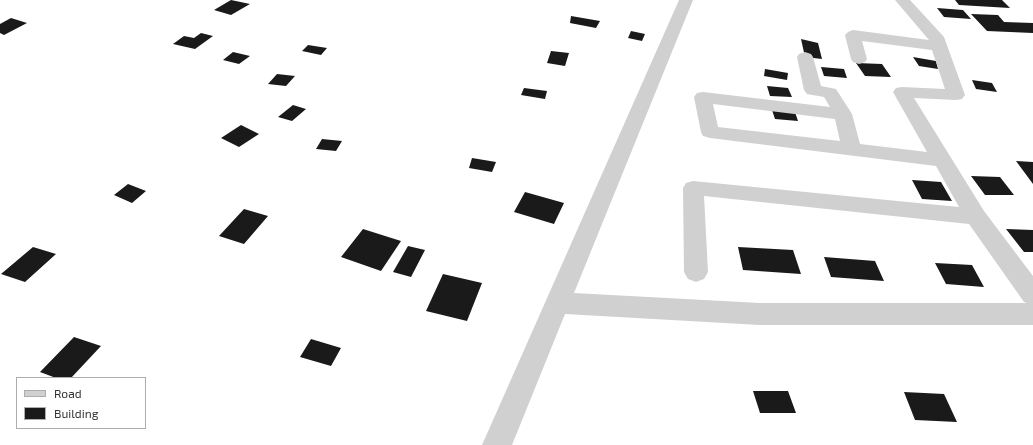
<!DOCTYPE html>
<style>
body{margin:0}
#map{position:relative;width:1033px;height:445px;overflow:hidden;background:#fff;font-family:"Exo 2",sans-serif}
canvas{display:block}
.legend{position:absolute;left:16px;top:377px;width:130px;height:52px;box-sizing:border-box;background:#fff;border:1px solid #adadad;margin:0;padding:5px 7px;list-style:none;font-size:12px;color:#333}
.legend li{display:flex;align-items:center;gap:8px;height:20px}
.legend b{width:20px;border:1px solid #adadad}
</style>
<div id="map">
<canvas width="1033" height="445"></canvas>
<ul class="legend">
<li><b style="height:5px;background:#d0d0d0"></b>Road</li>
<li><b style="height:11px;background:#1a1a1a"></b>Building</li>
</ul>
</div>
<script>
const ctx = document.querySelector('canvas').getContext('2d');
ctx.lineJoin = 'round';
function fillPath(path, color) {
  ctx.fillStyle = color;
  ctx.fill(path, 'evenodd');
}
function shape(rows) {
  const path = new Path2D();
  for (const r of rows) {
    path.moveTo(r[0], r[1]);
    for (let i = 2; i < r.length; i += 2) path.lineTo(r[i], r[i + 1]);
  }
  return path;
}
fillPath(shape([
 [231,0,250,4,231,15,214,10],
 [955,0,1002,0,1010,8,959,5],
 [937,8,963,10,971,19,944,17],
 [971,14,998,15,1004,22,1033,23,1033,33,987,31],
 [571,16,600,21,596,28,570,23],
 [11,18,27,23,4,35,0,33,0,24],
 [631,31,645,34,642,41,628,38],
 [201,33,213,36,195,49,173,44,184,36,194,38],
 [801,39,818,43,822,59,805,57],
 [308,45,327,48,321,55,302,51],
 [551,51,569,53,565,66,547,63],
 [233,52,250,56,239,64,223,60],
 [913,57,936,61,938,69,919,66],
 [856,63,882,64,891,77,865,76],
 [821,67,844,69,847,78,824,76],
 [765,69,788,73,787,80,764,76],
 [277,74,295,76,286,86,268,84],
 [972,80,992,83,997,92,976,89],
 [767,86,788,88,792,97,770,96],
 [524,88,547,91,545,99,521,95],
 [293,105,306,109,292,121,278,117],
 [771,107,794,109,798,121,775,119],
 [241,125,259,134,239,147,221,138],
 [322,139,342,141,336,151,316,149],
 [472,158,496,162,492,172,469,168],
 [1016,161,1033,162,1033,184],
 [971,176,1000,177,1014,195,985,195],
 [912,180,941,182,952,201,922,199],
 [128,184,146,191,132,203,114,195],
 [525,192,564,203,554,224,514,212],
 [244,209,268,216,244,244,219,236],
 [363,229,401,241,381,271,341,257],
 [1006,229,1033,230,1033,252,1024,252],
 [408,246,425,250,411,277,393,272],
 [33,247,56,254,25,282,1,274],
 [738,247,793,250,801,274,743,270],
 [824,257,875,261,884,281,831,277],
 [935,263,972,265,984,287,946,284],
 [443,274,482,283,467,321,426,311],
 [74,337,101,346,71,378,56,378,40,372],
 [311,339,341,348,331,366,300,357],
 [753,391,788,391,796,413,760,413],
 [904,392,944,394,957,422,915,420]
]), '#1a1a1a');
fillPath(shape([
 [679,0,693,0,574,293,760,303,1027,303,1024,302,969,224,704,196,708,272,704,279,696,282,688,279,684,272,683,188,686,183,693,181,959,207,936,166,710,138,703,136,701,132,694,97,697,93,703,92,830,107,824,97,807,94,804,90,797,57,799,54,805,52,811,54,813,57,821,86,836,89,852,114,860,144,927,152,893,92,896,88,902,87,945,89,932,50,862,41,867,59,865,62,859,64,853,62,851,59,845,35,848,32,853,30,929,40,895,0,910,0,944,37,965,95,962,99,956,100,914,98,984,211,1033,276,1033,325,760,325,565,314,512,445,482,445,679,0],
 [713,104,835,119,840,141,718,127,713,104]
]), '#d0d0d0');
</script>
